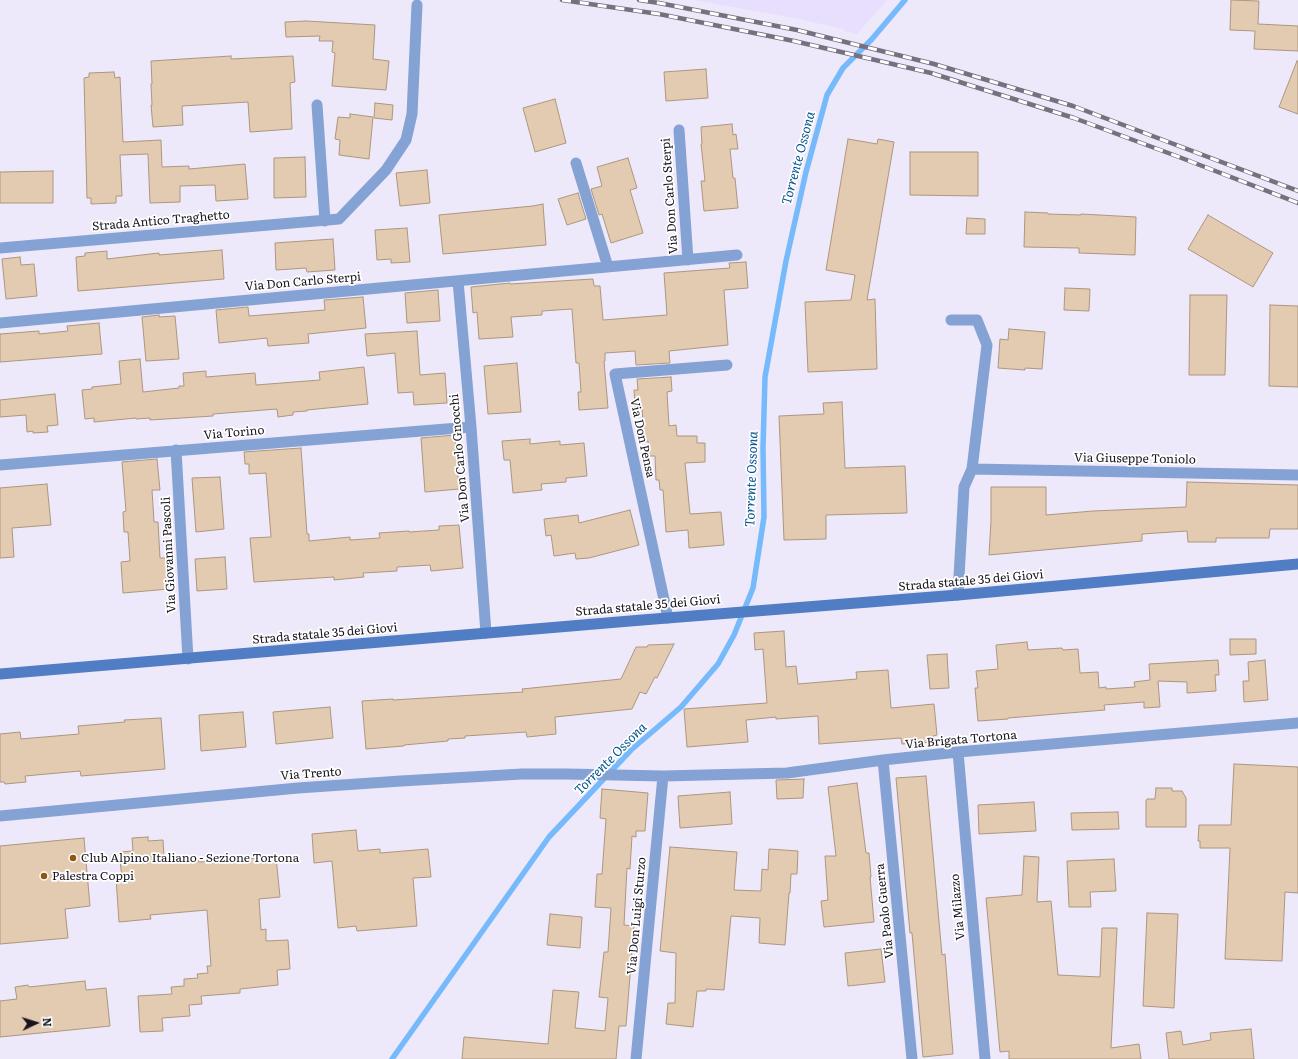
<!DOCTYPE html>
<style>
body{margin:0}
#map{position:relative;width:1298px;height:1059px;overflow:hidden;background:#ede8fa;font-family:Literata,serif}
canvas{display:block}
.north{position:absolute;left:16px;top:1003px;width:40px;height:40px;-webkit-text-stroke:3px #fff;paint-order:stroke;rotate:86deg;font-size:11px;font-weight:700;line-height:16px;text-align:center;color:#17141e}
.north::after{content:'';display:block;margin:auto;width:14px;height:18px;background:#17141e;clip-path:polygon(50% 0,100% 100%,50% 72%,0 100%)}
</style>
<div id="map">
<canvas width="1298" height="1059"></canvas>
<div class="north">N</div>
</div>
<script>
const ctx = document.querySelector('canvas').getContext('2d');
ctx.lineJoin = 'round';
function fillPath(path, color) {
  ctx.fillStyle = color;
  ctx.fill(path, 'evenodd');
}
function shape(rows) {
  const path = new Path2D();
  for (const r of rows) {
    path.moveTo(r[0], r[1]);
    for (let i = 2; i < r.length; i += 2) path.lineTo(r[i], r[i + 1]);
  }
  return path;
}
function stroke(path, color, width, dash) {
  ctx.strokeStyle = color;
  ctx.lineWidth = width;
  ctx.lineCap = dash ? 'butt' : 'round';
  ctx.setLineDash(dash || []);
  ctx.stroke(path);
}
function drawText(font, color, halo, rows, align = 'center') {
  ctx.font = font + ' Literata,serif';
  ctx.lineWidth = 3.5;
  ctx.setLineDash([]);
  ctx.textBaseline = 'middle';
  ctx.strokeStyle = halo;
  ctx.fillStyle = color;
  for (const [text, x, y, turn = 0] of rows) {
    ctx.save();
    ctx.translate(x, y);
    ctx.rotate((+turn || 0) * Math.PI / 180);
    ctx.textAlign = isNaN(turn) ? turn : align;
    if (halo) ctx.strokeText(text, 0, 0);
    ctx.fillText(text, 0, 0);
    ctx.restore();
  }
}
fillPath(shape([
 [694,0,887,0,857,34,844,31,844,29,794,18]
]), '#e8defd');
stroke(shape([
 [392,1059,549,837,631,750,681,707,718,664,734,635,753,588,764,517,763,448,765,377,786,261,806,172,827,95,843,68,872,39,905,0]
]), '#76bafb', 5.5);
const building = shape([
 [1231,0,1259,1,1258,24,1298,26,1298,51,1254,49,1255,31,1230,30,1231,0],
 [306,21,375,25,373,59,389,61,386,90,332,86,335,53,332,52,333,41,319,41,320,36,286,37,285,22,306,21],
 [231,56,231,59,293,56,295,82,290,83,292,129,250,132,248,102,182,106,183,125,153,127,151,105,152,105,151,84,152,84,151,61,231,56],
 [1297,61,1298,61,1298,114,1279,107,1297,61],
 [706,69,708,98,666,101,664,72,706,69],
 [114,72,115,78,120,77,123,142,161,140,162,167,189,166,189,169,245,164,248,199,216,201,215,185,180,186,180,202,150,203,148,154,120,155,122,196,116,196,116,203,91,204,91,198,87,198,84,78,89,77,89,73,114,72],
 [555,99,566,143,535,152,523,108,555,99],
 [375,103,393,105,392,120,374,118,375,103],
 [350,114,373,117,369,159,339,155,340,140,335,139,338,117,350,118,350,114],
 [732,124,733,135,736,134,738,149,730,149,733,178,735,178,738,208,704,211,701,181,705,181,701,144,702,144,701,127,732,124],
 [848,139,877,144,878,139,894,142,867,300,875,299,877,369,808,372,805,302,851,300,855,275,826,270,848,139],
 [910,152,978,152,978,196,910,195,910,152],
 [305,157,306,197,274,198,274,158,305,157],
 [628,158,637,188,630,190,643,233,611,243,602,214,599,215,591,189,602,186,597,167,628,158],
 [427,170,430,203,400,206,396,173,427,170],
 [53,171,53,203,0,203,0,172,53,171],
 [578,193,586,219,567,225,558,199,578,193],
 [543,204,546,245,443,254,439,215,533,206,543,204],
 [1025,212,1048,213,1048,214,1081,215,1081,214,1136,217,1135,255,1079,253,1079,248,1024,247,1025,212],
 [1208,215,1273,253,1253,287,1188,249,1208,215],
 [967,218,985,219,985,234,966,234,967,218],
 [407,228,410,262,391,263,391,259,377,260,375,230,407,228],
 [333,239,335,270,307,272,306,268,276,270,275,243,333,239],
 [222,250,224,279,78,291,76,257,85,256,85,253,107,251,107,259,159,253,159,255,222,250],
 [20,257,21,265,34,264,37,296,6,299,2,259,20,257],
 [746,262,748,288,724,290,728,345,669,351,670,363,636,365,635,351,605,353,605,361,604,361,608,408,579,410,578,392,581,392,579,363,576,363,572,309,542,311,542,315,511,317,513,337,479,339,477,312,473,313,471,287,510,283,510,284,593,279,594,286,600,286,603,320,667,315,664,273,730,268,729,263,746,262],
 [1065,288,1090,289,1089,311,1064,310,1065,288],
 [438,290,440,321,407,323,405,293,438,290],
 [1190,295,1227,295,1225,375,1189,375,1190,295],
 [363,297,366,328,308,334,309,343,268,346,267,338,219,343,216,310,248,307,249,316,325,310,324,300,363,297],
 [1270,305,1298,306,1298,387,1269,386,1270,305],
 [159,315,159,317,175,316,179,359,146,361,142,317,159,315],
 [99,323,102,354,0,362,0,334,39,331,39,334,68,331,67,326,99,323],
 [1009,329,1045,332,1042,369,1025,368,1025,370,998,368,1000,339,1008,340,1009,329],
 [417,331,420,375,445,373,447,403,414,405,413,392,398,393,395,353,367,356,365,334,417,331],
 [140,359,143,392,179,388,179,386,184,386,183,373,206,371,206,377,255,373,256,385,320,380,319,372,364,367,368,404,307,410,307,411,293,412,293,415,278,417,277,409,213,414,213,416,150,420,150,418,136,419,136,418,94,422,94,418,85,419,82,390,92,389,92,387,121,384,119,361,140,359],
 [517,363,521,412,488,414,484,366,517,363],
 [671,377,672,391,667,392,669,426,676,425,677,436,697,436,697,443,705,443,705,462,685,463,690,514,721,512,724,545,689,548,688,530,666,532,663,490,660,490,659,480,656,480,655,456,649,456,648,441,644,442,642,406,635,407,634,390,638,390,637,379,671,377],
 [55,394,58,425,47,426,48,432,33,433,33,431,27,432,26,415,0,417,0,400,55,394],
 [842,402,845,468,905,466,907,513,826,515,826,539,784,540,779,416,824,414,823,403,842,402],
 [455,435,459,489,425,492,421,438,455,435],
 [530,439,530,444,560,441,560,445,584,443,587,476,566,478,566,482,541,484,542,490,513,493,510,460,504,460,502,441,530,439],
 [301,448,307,534,309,534,309,541,350,537,350,540,380,538,379,533,409,531,409,532,439,530,439,526,459,525,463,568,431,571,430,565,397,567,397,571,363,573,364,577,334,580,334,577,254,582,250,538,271,537,266,473,249,474,249,464,245,464,244,452,301,448],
 [157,459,160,490,152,490,154,522,158,522,160,558,167,558,169,589,123,593,121,562,130,561,128,532,124,532,123,512,126,511,122,462,157,459],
 [220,477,224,529,196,532,192,478,220,477],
 [1187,482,1298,485,1298,529,1270,529,1269,538,1216,538,1216,542,1188,542,1187,531,1142,534,1142,541,989,555,991,521,991,487,1046,487,1046,515,1093,511,1186,507,1187,482],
 [47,484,51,525,12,528,14,557,0,558,0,488,47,484],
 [630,510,639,545,589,558,576,559,575,553,554,556,551,535,546,536,544,519,578,515,579,523,630,510],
 [225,557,227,589,197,591,195,559,225,557],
 [784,631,786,667,796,666,798,684,857,679,856,672,888,670,891,708,934,704,937,735,933,736,934,742,902,744,901,738,819,744,818,716,776,719,776,717,746,720,748,742,687,747,684,709,767,703,763,649,755,650,754,633,784,631],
 [1230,639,1256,639,1256,654,1230,655,1230,639],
 [1027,642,1028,650,1062,648,1063,650,1078,649,1080,673,1098,672,1099,688,1106,687,1106,689,1135,687,1134,682,1150,680,1149,664,1218,660,1219,675,1215,675,1216,691,1187,693,1187,682,1158,681,1160,707,1144,708,1144,702,1104,705,1105,710,1008,718,1008,719,978,721,975,688,978,688,976,671,998,669,996,645,1027,642],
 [674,644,657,678,655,677,646,694,640,692,632,709,555,717,556,734,527,737,526,732,465,736,465,738,448,739,448,741,404,745,404,746,366,749,362,701,393,699,393,700,523,692,522,689,621,679,636,647,647,647,648,645,674,644],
 [947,654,949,688,930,689,927,655,947,654],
 [1265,660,1268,700,1244,702,1243,681,1249,681,1248,662,1265,660],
 [330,707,333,738,276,744,273,712,330,707],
 [243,712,246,747,201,751,199,715,243,712],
 [161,718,165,769,81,776,80,771,25,776,26,782,5,784,4,782,0,782,0,734,20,732,21,739,79,734,78,726,125,722,124,720,161,718],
 [1234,764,1298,767,1298,893,1285,892,1282,961,1225,959,1230,848,1200,848,1200,841,1198,841,1199,825,1231,825,1234,764],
 [926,776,942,955,945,954,953,1054,923,1057,912,933,910,933,896,778,926,776],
 [804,779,803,798,777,799,776,780,804,779],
 [857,783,866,853,869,853,871,877,870,877,874,922,824,927,821,901,828,900,825,856,836,856,828,787,857,783],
 [1156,788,1172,788,1172,791,1182,791,1186,798,1186,827,1146,827,1146,800,1147,800,1147,799,1155,799,1156,788],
 [602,789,648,793,645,831,636,831,636,837,632,836,630,869,627,868,624,925,634,926,626,1026,619,1026,616,1059,462,1059,464,1037,548,1044,553,990,579,992,575,1028,605,1031,608,998,599,997,604,952,608,952,611,908,595,907,597,874,602,874,606,819,600,818,602,789],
 [730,792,732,824,680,828,678,796,730,792],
 [1034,802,1036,831,979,834,978,805,1034,802],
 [1118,812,1119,829,1072,830,1071,813,1118,812],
 [356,830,358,851,380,849,380,853,428,849,431,877,413,878,417,926,357,931,356,926,338,928,332,861,314,863,312,834,356,830],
 [148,837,148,841,163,840,164,857,176,856,177,860,198,859,199,862,276,857,280,897,259,899,261,930,266,929,266,941,288,940,290,969,277,970,278,985,240,989,240,993,201,996,202,1004,189,1005,190,1016,162,1018,163,1031,140,1032,138,996,172,994,171,987,184,986,184,979,198,978,197,974,208,973,207,966,211,966,207,910,150,915,151,919,119,922,116,878,122,878,119,852,133,851,132,838,148,837],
 [84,838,90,906,65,909,68,938,0,944,0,846,84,838],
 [670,847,737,852,734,890,761,891,762,869,768,870,769,849,798,851,797,874,791,874,790,893,789,893,785,945,759,943,760,918,731,916,724,990,706,989,706,991,697,991,693,1027,666,1024,668,1003,675,1003,676,953,660,951,670,847],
 [1024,856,1039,857,1037,902,1051,901,1058,975,1100,977,1102,928,1117,928,1111,1048,1139,1044,1141,1059,1009,1059,1009,1051,1000,1052,986,898,1022,895,1024,856],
 [1114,859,1116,891,1090,892,1091,907,1069,907,1067,861,1114,859],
 [1147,913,1178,914,1174,1008,1143,1006,1147,913],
 [550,914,582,917,580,948,547,945,550,914],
 [881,949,885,982,848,986,845,953,881,949],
 [85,981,86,990,106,988,110,1026,0,1037,0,1001,17,999,15,987,28,985,29,987,85,981],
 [1251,1029,1254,1059,1169,1059,1166,1033,1181,1031,1183,1045,1211,1040,1210,1033,1251,1029]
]);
fillPath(building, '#e3cbb2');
stroke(building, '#ad967e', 1);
stroke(shape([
 [317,105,325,221],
 [679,130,688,260],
 [576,163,608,267],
 [0,248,339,219,386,170,406,140,412,114,417,5],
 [458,281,471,427,486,633],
 [951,320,977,320,987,345,972,469,964,487,958,595],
 [0,323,737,255],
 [176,450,188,659],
 [0,465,471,427],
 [972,469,1298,475],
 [668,618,615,374,727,365],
 [958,752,985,1059],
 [883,760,912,1059],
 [0,816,298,788,401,781,522,774,567,774,663,776,787,773,883,760,958,752,1298,723],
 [636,1059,663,776]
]), '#84a2d3', 11);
stroke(shape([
 [0,674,642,620,958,595,1298,564]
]), '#517dc4', 11);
const rail = shape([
 [562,0,659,14,794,41,931,73,1074,118,1179,157,1298,203],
 [639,0,659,3,797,30,934,64,1073,106,1298,191]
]);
stroke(rail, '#75717f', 4.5);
stroke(rail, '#fff', 3, [9]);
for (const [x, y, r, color] of [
 [73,858,4,"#915614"],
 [44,876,4,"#915614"]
]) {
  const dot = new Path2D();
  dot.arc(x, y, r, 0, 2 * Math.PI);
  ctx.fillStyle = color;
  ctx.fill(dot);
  stroke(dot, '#fff', 1.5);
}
drawText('12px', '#17141e', '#fff', [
 ["Via Don Carlo Sterpi",670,196,-94],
 ["Strada Antico Traghetto",161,221,-5],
 ["Via Don Carlo Sterpi",303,282,-5],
 ["Via Torino",234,433,-5],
 ["Via Don Pensa",642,438,78],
 ["Via Don Carlo Gnocchi",460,458,-95],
 ["Via Giuseppe Toniolo",1135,459,1],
 ["Via Giovanni Pascoli",169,555,-93],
 ["Strada statale 35 dei Giovi",971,581,-5],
 ["Strada statale 35 dei Giovi",648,606,-5],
 ["Strada statale 35 dei Giovi",325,634,-5],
 ["Via Brigata Tortona",961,740,-5],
 ["Via Trento",311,774,-4],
 ["Via Milazzo",958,907,-95],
 ["Via Paolo Guerra",885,911,-96],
 ["Via Don Luigi Sturzo",637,916,-85]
]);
drawText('12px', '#17141e', '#fff', [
 ["Club Alpino Italiano - Sezione Tortona",81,858],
 ["Palestra Coppi",52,876]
], 'left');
drawText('italic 13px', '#04548f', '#fff', [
 ["Torrente Ossona",799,158,-75],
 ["Torrente Ossona",752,479,-88],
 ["Torrente Ossona",611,759,-45]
]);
</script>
